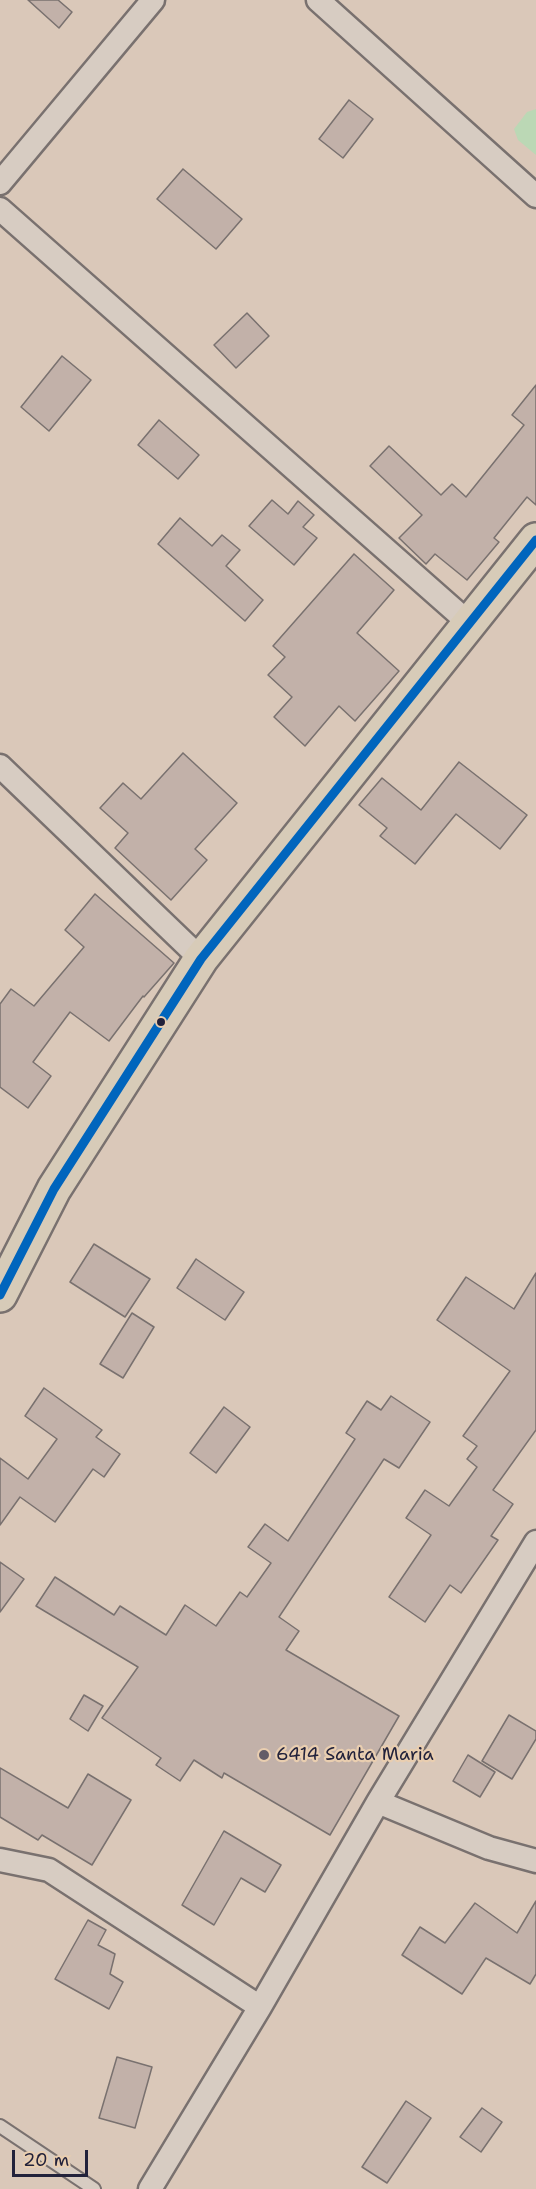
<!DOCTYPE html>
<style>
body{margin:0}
#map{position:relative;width:536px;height:2189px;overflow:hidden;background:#dac8b9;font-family:"Shantell Sans",sans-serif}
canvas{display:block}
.scale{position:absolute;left:12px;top:2150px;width:76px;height:27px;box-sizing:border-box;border:3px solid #22223b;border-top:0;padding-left:8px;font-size:18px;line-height:21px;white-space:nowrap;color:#22223b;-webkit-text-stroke:4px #e9ceb0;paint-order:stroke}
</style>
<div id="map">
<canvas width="536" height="2189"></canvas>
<div class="scale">20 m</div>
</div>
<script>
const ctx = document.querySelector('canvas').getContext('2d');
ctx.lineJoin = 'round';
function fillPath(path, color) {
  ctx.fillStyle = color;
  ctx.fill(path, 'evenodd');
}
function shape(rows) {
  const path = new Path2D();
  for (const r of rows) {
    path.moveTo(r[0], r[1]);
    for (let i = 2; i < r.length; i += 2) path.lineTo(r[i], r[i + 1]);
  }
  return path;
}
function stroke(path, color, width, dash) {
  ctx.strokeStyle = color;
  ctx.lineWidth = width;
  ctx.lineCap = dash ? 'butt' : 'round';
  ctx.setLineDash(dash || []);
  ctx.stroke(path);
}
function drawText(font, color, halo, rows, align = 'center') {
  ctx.font = font + ' "Shantell Sans",sans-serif';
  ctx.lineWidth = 4.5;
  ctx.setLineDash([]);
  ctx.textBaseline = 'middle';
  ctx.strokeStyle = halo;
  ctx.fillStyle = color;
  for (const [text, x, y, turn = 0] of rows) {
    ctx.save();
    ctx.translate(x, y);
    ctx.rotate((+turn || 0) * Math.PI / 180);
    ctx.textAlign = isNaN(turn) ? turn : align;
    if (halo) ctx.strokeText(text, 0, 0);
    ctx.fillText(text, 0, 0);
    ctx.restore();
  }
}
fillPath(shape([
 [536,109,536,155,518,140,514,129,527,112]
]), '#bbd8b5');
const building = shape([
 [28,0,58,0,72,12,59,28,28,0],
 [349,100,373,119,343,158,319,139,349,100],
 [183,169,242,219,216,249,157,199,183,169],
 [247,313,269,336,236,368,214,345,247,313],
 [62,356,91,380,49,431,21,407,62,356],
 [536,385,536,505,527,497,494,538,499,542,467,580,435,554,426,564,399,538,422,515,370,466,389,446,441,495,452,484,466,497,524,425,512,415,536,385],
 [159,420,199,455,178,479,138,445,159,420],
 [272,500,288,514,298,501,314,515,303,527,317,538,294,565,249,526,272,500],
 [180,518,212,546,222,535,240,550,226,566,263,600,245,621,158,544,180,518],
 [354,554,394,590,357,633,399,671,355,721,339,706,305,746,274,717,292,697,268,675,285,657,273,646,354,554],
 [183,753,237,803,195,849,207,860,171,900,115,848,128,833,100,808,123,783,141,799,183,753],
 [459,762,527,815,500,849,456,814,415,864,380,836,387,828,359,805,382,778,421,810,459,762],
 [95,894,174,963,144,997,143,996,109,1041,70,1012,33,1062,51,1076,28,1108,0,1087,0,1004,11,989,34,1006,84,947,65,930,95,894],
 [94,1244,150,1279,125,1317,70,1282,94,1244],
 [196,1259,244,1292,225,1320,177,1288,196,1259],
 [536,1273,536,1430,493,1490,513,1504,491,1536,498,1540,461,1593,450,1585,425,1622,389,1597,431,1535,406,1518,425,1490,449,1506,477,1467,467,1459,477,1446,463,1436,510,1371,437,1320,466,1277,514,1309,536,1273],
 [132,1313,154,1327,123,1378,100,1364,132,1313],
 [44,1388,102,1430,96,1437,120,1454,104,1477,93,1469,55,1522,20,1497,0,1525,0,1458,28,1479,57,1439,25,1416,44,1388],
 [391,1396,430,1422,399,1468,384,1459,279,1617,299,1631,286,1650,399,1716,330,1835,224,1773,222,1778,194,1760,180,1781,156,1765,161,1758,102,1718,138,1667,36,1606,55,1577,114,1615,120,1606,166,1635,185,1605,216,1626,240,1592,247,1597,271,1563,248,1547,265,1524,288,1541,355,1439,346,1433,367,1401,381,1410,391,1396],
 [224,1407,250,1427,216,1473,190,1453,224,1407],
 [0,1562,24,1579,0,1612,0,1562],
 [84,1695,103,1706,88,1731,70,1719,84,1695],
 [509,1715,536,1731,536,1739,512,1779,482,1761,509,1715],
 [468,1755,495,1772,480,1797,453,1781,468,1755],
 [0,1768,68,1808,88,1774,131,1800,92,1865,42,1835,38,1840,0,1817,0,1768],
 [224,1831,281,1865,265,1892,241,1878,214,1925,182,1905,224,1831],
 [536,1901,536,1974,530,1984,486,1958,462,1994,402,1955,420,1927,445,1943,475,1903,517,1933,536,1901],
 [88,1920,106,1930,98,1945,115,1954,110,1974,123,1982,109,2009,55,1979,88,1920],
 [117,2057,152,2067,135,2128,99,2118,117,2057],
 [406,2101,431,2118,387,2183,362,2167,406,2101],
 [482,2108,502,2122,481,2152,460,2137,482,2108]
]);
fillPath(building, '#c2b1a9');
stroke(building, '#79716f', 1.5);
const lane = shape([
 [0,2126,94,2189]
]);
const street = shape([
 [318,0,536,196],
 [0,183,153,0],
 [0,209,470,624],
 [0,766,201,959],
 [378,1802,489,1848,536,1861],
 [0,1860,49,1870,260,2007],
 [150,2189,260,2007,378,1802,536,1542]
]);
const primary = shape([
 [0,1295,54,1189,201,959,536,540]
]);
stroke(lane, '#79716f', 16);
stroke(street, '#79716f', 27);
stroke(primary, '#79716f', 38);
stroke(lane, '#d7ccc2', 12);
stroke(street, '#d7ccc2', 22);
stroke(primary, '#d7cbb8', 33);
stroke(shape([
 [0,1295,54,1189,201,959,536,540]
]), '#0065bd', 9);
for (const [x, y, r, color] of [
 [161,1022,5,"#22223b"],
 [264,1755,6,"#625c67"]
]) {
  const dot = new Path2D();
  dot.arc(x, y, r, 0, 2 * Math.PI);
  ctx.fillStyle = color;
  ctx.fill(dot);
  stroke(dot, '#e9ceb0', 2);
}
drawText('18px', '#22223b', '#e9ceb0', [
 ["6414 Santa Maria",276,1755]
], 'left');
</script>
